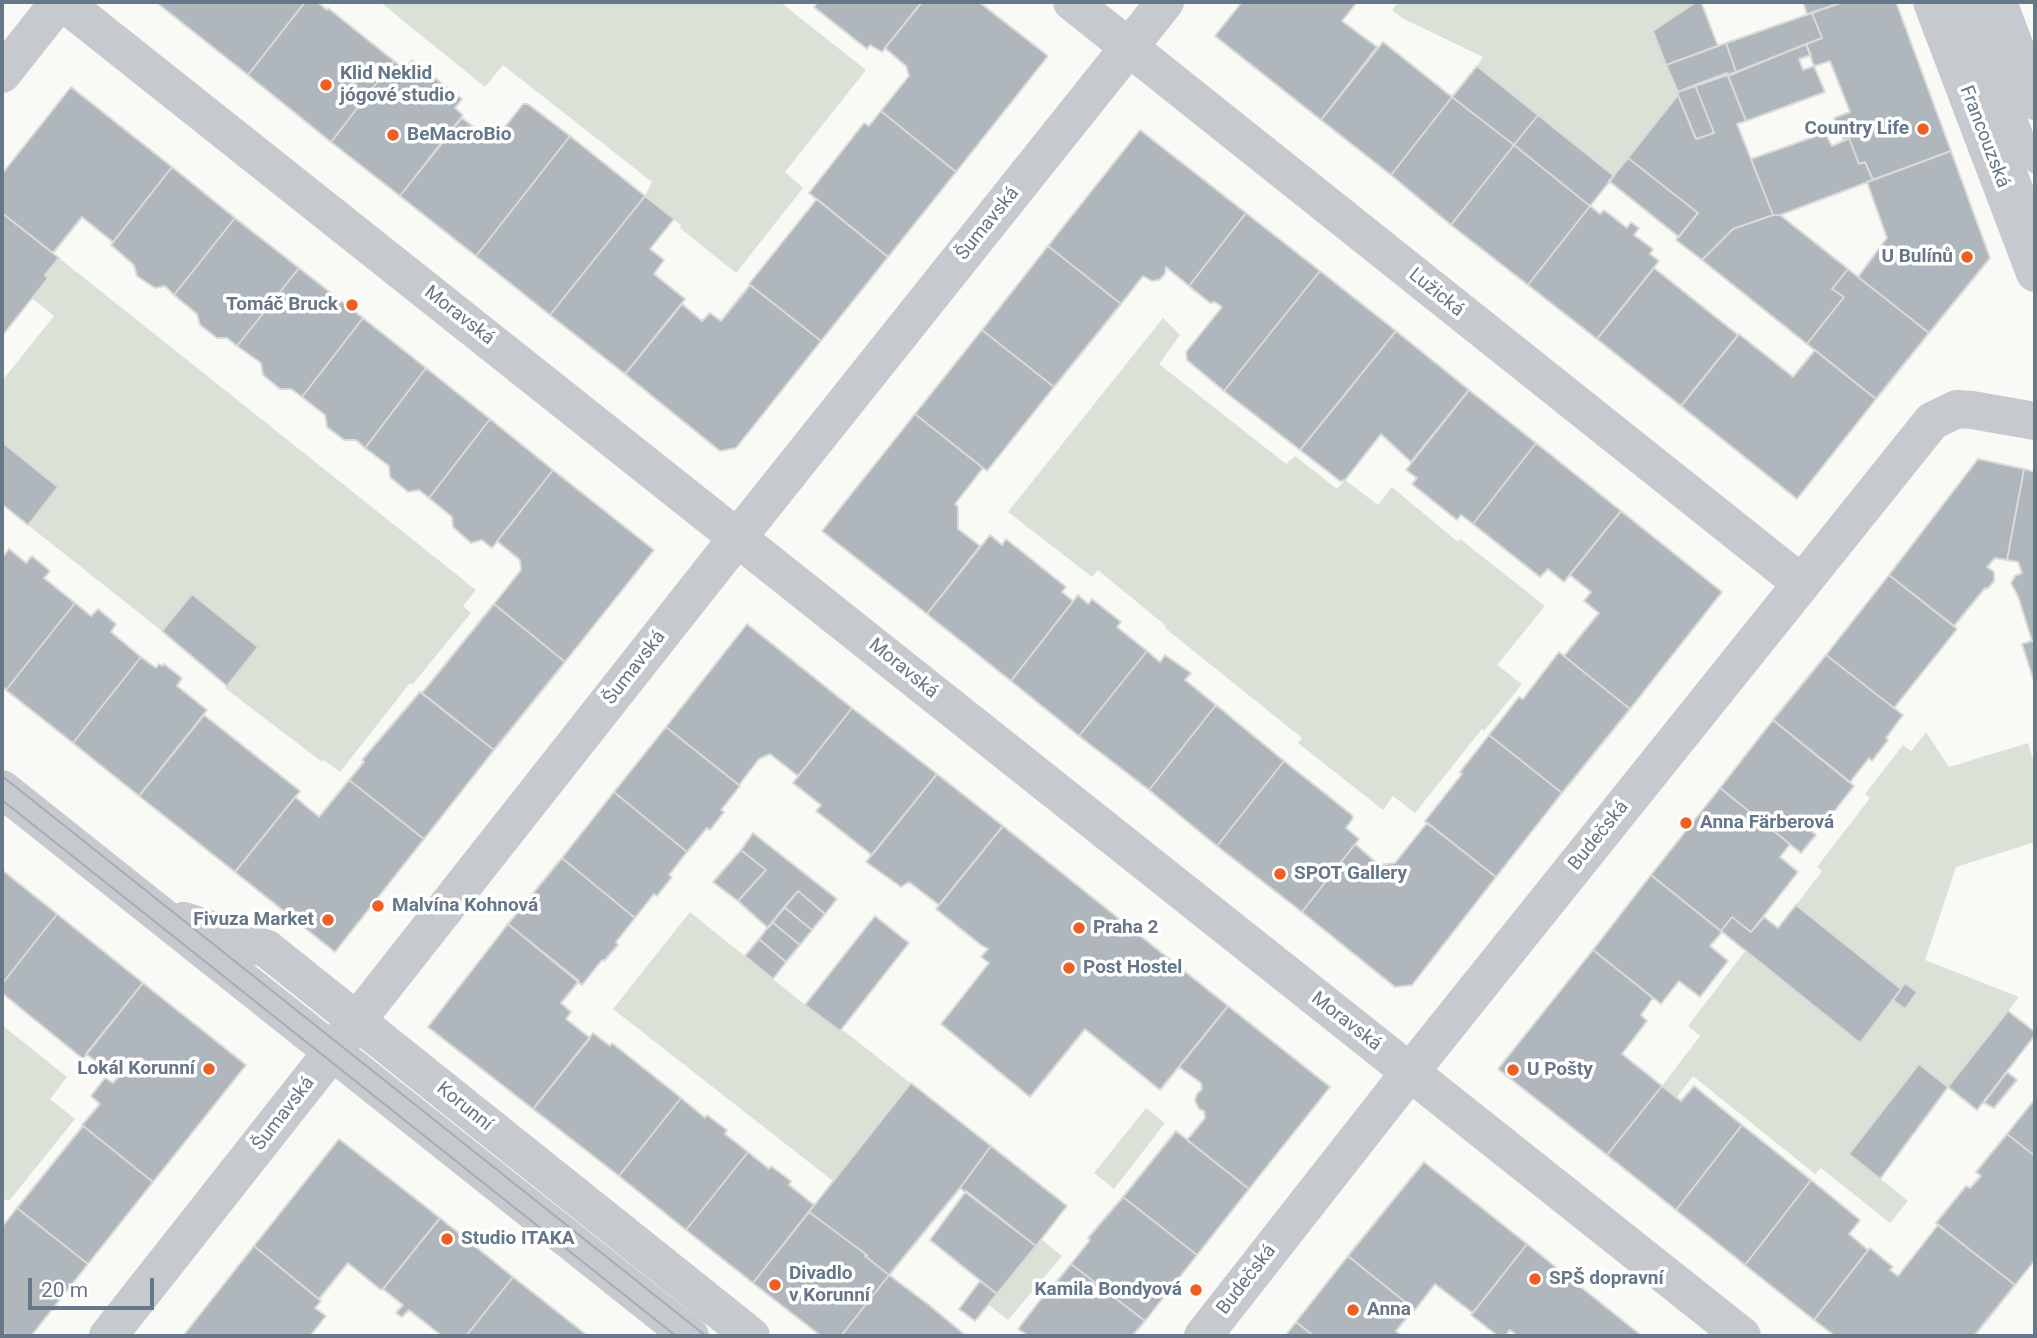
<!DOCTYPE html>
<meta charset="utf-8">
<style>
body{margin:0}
#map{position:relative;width:2037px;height:1338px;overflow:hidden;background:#f9f9f6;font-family:Roboto,sans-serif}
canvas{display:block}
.frame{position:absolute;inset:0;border:4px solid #667789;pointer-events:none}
.scale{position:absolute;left:28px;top:1278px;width:126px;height:32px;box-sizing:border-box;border:4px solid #667789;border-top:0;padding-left:9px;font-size:21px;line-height:24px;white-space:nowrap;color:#667789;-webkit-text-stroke:5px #fff;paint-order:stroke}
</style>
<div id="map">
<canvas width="2037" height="1338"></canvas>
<div class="frame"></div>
<div class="scale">20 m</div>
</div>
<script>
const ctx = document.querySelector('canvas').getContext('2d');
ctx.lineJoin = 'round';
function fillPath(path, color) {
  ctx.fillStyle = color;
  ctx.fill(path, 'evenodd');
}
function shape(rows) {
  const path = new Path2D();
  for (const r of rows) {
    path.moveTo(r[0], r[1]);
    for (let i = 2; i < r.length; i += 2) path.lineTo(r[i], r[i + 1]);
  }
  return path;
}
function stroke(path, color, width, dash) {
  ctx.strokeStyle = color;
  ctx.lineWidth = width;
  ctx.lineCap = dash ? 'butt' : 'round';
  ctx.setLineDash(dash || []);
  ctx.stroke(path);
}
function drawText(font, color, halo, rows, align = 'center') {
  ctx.font = font + ' Roboto,sans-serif';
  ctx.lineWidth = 7;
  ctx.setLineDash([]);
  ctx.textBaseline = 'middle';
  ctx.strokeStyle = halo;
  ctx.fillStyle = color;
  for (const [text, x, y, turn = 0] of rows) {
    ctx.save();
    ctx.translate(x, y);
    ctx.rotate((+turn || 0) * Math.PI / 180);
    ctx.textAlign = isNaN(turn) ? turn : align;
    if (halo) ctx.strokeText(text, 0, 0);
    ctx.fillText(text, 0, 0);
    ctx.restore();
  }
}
fillPath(shape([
 [380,2,780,2,866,70,785,172,803,188,736,273,680,228,681,225,645,196,652,182,503,65,485,87],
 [1398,2,1696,2,1653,31,1678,95,1614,176,1477,66,1483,57,1402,18,1392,10],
 [59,258,476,590,463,606,471,613,412,685,410,683,340,772,324,760,322,762,225,688,258,647,193,594,162,631,28,525,58,487,2,442,2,381,54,316,32,298,48,278,45,275],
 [1163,318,1180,335,1159,364,1286,464,1295,456,1337,489,1345,480,1378,505,1392,487,1458,542,1460,539,1545,606,1497,665,1522,684,1484,731,1482,729,1415,813,1393,796,1383,810,1298,743,1302,738,1165,628,1166,626,1098,570,1092,577,1008,512],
 [1926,732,1949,767,2028,743,2035,766,2035,842,1956,867,1925,960,2019,997,1948,1087,1919,1064,1849,1153,1908,1201,1890,1223,1821,1168,1815,1174,1693,1076,1677,1097,1662,1086,1700,1036,1688,1026,1746,950,1860,1043,1893,1000,1905,1009,1917,992,1906,983,1901,989,1796,905,1822,871,1817,867,1870,798,1865,794,1903,745,1911,751],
 [690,912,805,1005,841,1032,843,1030,910,1083,833,1181,613,1009],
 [2,1025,67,1077,50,1099,75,1119,9,1201,6,1199,2,1203],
 [1146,1108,1165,1123,1114,1189,1094,1173],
 [1041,1239,1062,1256,1008,1320,989,1305]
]), '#dae1d7');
const building = shape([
 [156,2,305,2,248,75,156,2],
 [305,2,317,2,327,10,328,8,394,61,331,142,248,75,305,2],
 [818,2,817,2,922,2,882,52,870,45,867,49,814,7,818,2],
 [922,2,979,2,1048,56,956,172,881,111,909,76,906,66,885,48,922,2],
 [1242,2,1357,2,1342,21,1377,47,1321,120,1215,36,1242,2],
 [1696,2,1701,2,1718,46,1666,65,1653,31,1696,2],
 [1803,2,1843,2,1807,14,1803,2],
 [1843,2,1896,2,1951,151,1873,180,1865,162,1859,164,1849,138,1844,141,1834,118,1850,112,1830,61,1814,66,1806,44,1822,38,1812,13,1843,2],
 [1812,13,1822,38,1736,72,1726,43,1812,13],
 [1383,42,1452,97,1391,175,1321,120,1383,42],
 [1726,43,1736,72,1678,92,1666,65,1726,43],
 [1806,44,1811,55,1799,59,1803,70,1814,66,1825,92,1746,121,1728,76,1806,44],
 [412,60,462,99,455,108,463,115,400,196,331,142,394,61,404,69,412,60],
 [1477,66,1538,115,1514,145,1452,97,1477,66],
 [1727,73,1746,121,1737,124,1773,215,1733,229,1702,260,1676,240,1698,213,1628,158,1678,95,1696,139,1714,133,1695,85,1727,73],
 [1695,85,1714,133,1696,139,1678,95,1678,92,1695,85],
 [71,87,172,167,113,242,82,217,53,253,2,213,2,174,71,87],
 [1452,97,1514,145,1451,225,1391,175,1452,97],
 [523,104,528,104,570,136,476,256,400,196,462,118,493,142,523,104],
 [881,111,956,172,888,257,809,193,864,123,869,126,881,111],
 [1538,115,1614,176,1590,206,1514,145,1538,115],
 [1140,130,1246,213,1189,286,1166,267,1165,274,1159,280,1152,281,1143,276,1121,304,1048,246,1140,130],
 [1825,133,1832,146,1849,138,1859,164,1865,162,1873,180,1780,215,1773,215,1751,159,1825,133],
 [570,136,645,196,550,315,476,256,570,136],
 [1514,145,1590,206,1528,285,1451,225,1514,145],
 [1951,151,1990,258,1929,333,1858,277,1887,238,1867,182,1951,151],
 [1628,158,1698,213,1679,237,1609,181,1628,158],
 [172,167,235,218,174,295,165,286,155,288,137,276,134,265,111,245,172,167],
 [645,196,674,219,650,249,664,260,654,274,685,299,625,374,550,315,645,196],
 [817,199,888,257,821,341,749,284,817,199],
 [1590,206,1600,214,1604,210,1627,228,1631,222,1639,228,1634,235,1653,249,1650,254,1659,261,1597,339,1528,285,1590,206],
 [2,213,59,258,45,275,48,278,2,336,2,213],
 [1246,213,1320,271,1224,391,1187,360,1186,352,1222,307,1215,302,1210,303,1189,286,1246,213],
 [1773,215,1780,215,1848,269,1832,289,1844,297,1807,344,1702,260,1733,229,1773,215],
 [235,218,299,268,237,346,227,338,217,338,200,325,197,314,174,295,235,218],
 [1048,246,1121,304,1054,387,982,330,1048,246],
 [299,268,363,318,302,397,291,389,280,389,263,375,261,363,237,346,299,268],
 [1654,268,1738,335,1681,406,1597,339,1654,268],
 [1848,269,1929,333,1876,399,1807,344,1844,297,1832,289,1848,269],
 [1320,271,1396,331,1300,450,1224,391,1320,271],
 [750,285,821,341,736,448,720,451,625,374,682,304,702,321,710,313,721,321,750,285],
 [363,318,426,368,365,448,356,440,344,440,327,427,325,415,302,397,363,318],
 [982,330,1054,387,987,471,915,414,982,330],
 [1396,331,1469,390,1411,462,1381,434,1345,480,1340,481,1300,450,1396,331],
 [1739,334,1793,377,1815,350,1876,399,1797,499,1681,406,1739,334],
 [426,368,490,419,429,498,419,490,408,492,390,477,389,466,365,448,426,368],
 [1469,390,1536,443,1473,524,1461,515,1457,520,1412,484,1417,478,1406,470,1469,390],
 [915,414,983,468,955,504,958,507,958,529,980,546,927,614,822,531,915,414],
 [490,419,553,470,492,548,482,540,471,543,453,527,452,517,429,498,490,419],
 [2,442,58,487,28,525,2,504,2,442],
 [1536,443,1621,511,1564,582,1548,569,1540,577,1473,524,1536,443],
 [1978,459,2024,469,2007,560,1995,558,1987,567,1994,572,1994,581,1987,589,1985,588,1954,626,1889,575,1978,459],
 [2024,469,2035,472,2035,640,2032,641,2018,596,2011,583,2015,576,2022,573,2018,562,2007,560,2024,469],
 [553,470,654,550,565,662,494,604,521,570,520,560,497,541,553,470],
 [1621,511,1722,592,1630,709,1564,656,1599,613,1584,601,1591,592,1570,575,1621,511],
 [990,535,1002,545,1006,539,1066,587,1062,592,1073,601,1011,681,927,614,990,535],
 [9,549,26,563,32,556,50,571,44,578,75,603,6,690,2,686,2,558,9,549],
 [1889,575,1957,629,1894,708,1826,655,1889,575],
 [192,594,258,647,227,686,162,631,192,594],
 [1078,595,1088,604,1092,599,1121,622,1117,627,1147,651,1079,736,1011,681,1078,595],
 [75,603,91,616,98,609,116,624,111,632,141,657,73,743,6,690,75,603],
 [494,604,565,662,494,750,422,693,494,604],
 [747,624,852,708,798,776,770,754,759,759,739,785,666,727,747,624],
 [2035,640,2035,685,2022,644,2035,640],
 [1147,651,1160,662,1165,655,1191,673,1185,680,1216,705,1149,790,1079,736,1147,651],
 [1559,652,1630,709,1562,793,1489,735,1519,697,1523,699,1559,652],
 [1826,655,1903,715,1886,738,1888,740,1872,761,1869,758,1850,782,1773,720,1826,655],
 [141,657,156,668,159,664,162,666,164,664,182,678,177,686,207,710,139,796,73,743,141,657],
 [420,692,494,750,424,839,349,780,364,762,362,760,420,692],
 [1216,705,1284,761,1217,846,1149,790,1216,705],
 [852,708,937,774,872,855,816,811,821,805,793,783,852,708],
 [204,715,300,791,235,872,139,796,204,715],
 [1773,720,1854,786,1826,822,1821,818,1810,830,1816,835,1801,853,1720,788,1773,720],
 [666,727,740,786,721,810,724,812,710,830,707,828,687,852,614,792,666,727],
 [1489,735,1562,793,1496,877,1425,821,1462,774,1460,772,1489,735],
 [1284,761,1352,815,1353,818,1346,828,1359,839,1302,912,1217,846,1284,761],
 [937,774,1003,826,939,905,909,882,901,887,866,862,937,774],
 [349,780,424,839,335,952,235,872,295,797,319,817,349,780],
 [1720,788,1790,844,1780,857,1798,872,1751,932,1732,917,1721,931,1651,875,1720,788],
 [614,792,687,852,669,875,672,877,657,896,654,894,635,918,562,858,614,792],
 [1427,823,1496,877,1412,985,1395,987,1302,912,1355,844,1379,865,1395,863,1427,823],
 [1003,826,1228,1006,1160,1090,1085,1029,1030,1097,941,1024,989,963,981,957,988,949,981,945,936,909,1003,826],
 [753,833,837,899,825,914,798,891,768,928,738,901,766,870,741,850,753,833],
 [741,850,766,870,738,901,713,882,741,850],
 [562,858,635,918,616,942,618,945,604,961,602,960,582,985,508,924,562,858],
 [2,870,57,914,2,984,2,870],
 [1651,875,1722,932,1710,946,1728,961,1700,997,1679,981,1661,1004,1593,950,1651,875],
 [798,891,825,914,812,930,784,907,798,891],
 [1796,905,1901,989,1860,1043,1721,931,1732,917,1751,932,1764,917,1778,928,1796,905],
 [784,907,812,930,800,945,772,922,784,907],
 [57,914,143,983,83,1059,2,993,2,984,57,914],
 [875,916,909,943,840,1031,805,1005,875,916],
 [772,922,800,945,786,962,759,939,772,922],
 [508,924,579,981,561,1003,571,1012,566,1019,590,1038,533,1109,428,1027,508,924],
 [759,939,786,962,773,979,745,956,759,939],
 [1593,950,1653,998,1641,1015,1647,1021,1622,1054,1662,1086,1607,1155,1498,1069,1593,950],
 [143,983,246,1065,153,1182,82,1125,100,1104,91,1096,105,1078,113,1083,118,1077,86,1054,143,983],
 [1905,983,1917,992,1905,1009,1893,1000,1905,983],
 [1228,1006,1330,1087,1249,1189,1187,1140,1205,1118,1204,1111,1199,1109,1195,1101,1197,1094,1202,1089,1201,1083,1179,1067,1228,1006],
 [2008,1011,2035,1032,2035,1035,1977,1110,1948,1087,2008,1011],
 [593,1033,610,1046,612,1043,681,1098,619,1176,533,1109,593,1033],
 [1919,1064,1948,1087,1880,1179,1849,1154,1919,1064],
 [2007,1072,2017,1080,1994,1108,1984,1103,2007,1072],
 [911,1083,991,1146,960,1188,889,1275,865,1256,867,1255,809,1212,911,1083],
 [1662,1086,1681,1101,1694,1086,1742,1125,1676,1210,1607,1155,1662,1086],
 [681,1098,705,1118,707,1115,727,1130,725,1134,748,1152,686,1230,619,1176,681,1098],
 [2035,1099,2035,1156,2007,1134,2035,1099],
 [1742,1125,1811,1180,1745,1265,1676,1210,1742,1125],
 [83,1126,153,1182,88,1264,17,1208,83,1126],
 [1176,1131,1249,1189,1197,1255,1123,1197,1176,1131],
 [2007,1134,2035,1156,2035,1260,2015,1285,1936,1223,1966,1186,1970,1188,1981,1176,1976,1172,2007,1134],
 [339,1139,440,1218,383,1289,381,1290,348,1263,319,1299,254,1246,339,1139],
 [991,1146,1067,1206,1036,1246,960,1188,991,1146],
 [748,1152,769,1169,771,1166,791,1181,789,1185,814,1205,753,1283,686,1230,748,1152],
 [1424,1162,1527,1244,1473,1313,1435,1284,1415,1310,1348,1256,1424,1162],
 [1811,1180,1860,1220,1849,1234,1868,1250,1814,1320,1745,1265,1811,1180],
 [966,1191,1036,1246,997,1294,930,1240,966,1191],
 [1123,1197,1197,1255,1145,1321,1071,1264,1090,1240,1088,1238,1123,1197],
 [17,1208,88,1264,31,1336,7,1336,2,1332,2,1227,17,1208],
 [809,1212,867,1255,865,1256,889,1275,841,1336,821,1336,753,1283,809,1212],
 [440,1218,513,1277,466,1336,442,1336,409,1310,402,1317,396,1313,403,1305,383,1289,440,1218],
 [1938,1225,2015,1285,1974,1336,1835,1336,1814,1320,1870,1248,1893,1267,1890,1270,1898,1276,1938,1225],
 [1527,1244,1642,1336,1518,1336,1510,1330,1505,1336,1498,1336,1471,1315,1527,1244],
 [254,1246,321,1301,315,1308,326,1316,310,1336,183,1336,254,1246],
 [1348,1256,1414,1309,1396,1331,1402,1336,1314,1336,1296,1322,1348,1256],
 [1071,1264,1145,1321,1132,1336,1029,1336,1018,1329,1051,1286,1052,1287,1071,1264],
 [889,1275,929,1305,965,1335,841,1336,889,1275],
 [513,1277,588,1336,466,1336,513,1277],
 [980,1281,997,1294,975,1321,959,1309,980,1281],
 [1296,1322,1314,1336,1285,1336,1296,1322]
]);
fillPath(building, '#afb7bd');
stroke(building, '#dadbd8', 2);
stroke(shape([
 [1954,2,2035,218],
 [1973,2,2035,164]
]), '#c6cace', 19);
stroke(shape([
 [63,2,1742,1336],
 [1072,2,1801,583],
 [2,74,59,2],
 [108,1336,738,537,1165,2],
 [1203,1336,1410,1072,1932,421,1957,409,1972,410,2035,421]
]), '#c6cace', 38);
stroke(shape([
 [1932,2,2035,273],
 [1998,2,2035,101],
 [2,789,690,1336],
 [184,921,267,949,751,1336]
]), '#c6cace', 38);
stroke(shape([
 [2,776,706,1336],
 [2,800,676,1336]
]), '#a6acb3', 2);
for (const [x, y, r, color] of [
 [326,85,7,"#ee5f21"],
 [1923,129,7,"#ee5f21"],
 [393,135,7,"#ee5f21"],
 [1967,257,7,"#ee5f21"],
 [352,305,7,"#ee5f21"],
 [1686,823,7,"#ee5f21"],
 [1280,874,7,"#ee5f21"],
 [378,906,7,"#ee5f21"],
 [328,920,7,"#ee5f21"],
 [1079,928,7,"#ee5f21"],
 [1069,968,7,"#ee5f21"],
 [209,1069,7,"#ee5f21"],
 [1513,1070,7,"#ee5f21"],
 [447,1239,7,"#ee5f21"],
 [1535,1279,7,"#ee5f21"],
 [775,1285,7,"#ee5f21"],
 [1196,1290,7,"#ee5f21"],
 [1353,1310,7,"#ee5f21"]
]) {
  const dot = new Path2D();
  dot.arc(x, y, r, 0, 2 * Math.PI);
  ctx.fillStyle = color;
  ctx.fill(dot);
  stroke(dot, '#fff', 2.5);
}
drawText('bold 19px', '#667789', '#fff', [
 ["Klid Neklid",340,74],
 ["jógové studio",340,96],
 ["Country Life",1909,129,"right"],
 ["BeMacroBio",407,135],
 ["U Bulínů",1953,257,"right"],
 ["Tomáč Bruck",338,305,"right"],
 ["Anna Fӓrberová",1700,823],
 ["SPOT Gallery",1294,874],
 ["Malvína Kohnová",392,906],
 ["Fivuza Market",314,920,"right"],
 ["Praha 2",1093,928],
 ["Post Hostel",1083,968],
 ["Lokál Korunní",195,1069,"right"],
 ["U Pošty",1527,1070],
 ["Studio ITAKA",461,1239],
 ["Divadlo",789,1274],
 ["v Korunní",789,1296],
 ["SPŠ dopravní",1549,1279],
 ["Kamila Bondyová",1182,1290,"right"],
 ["Anna",1367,1310]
], 'left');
drawText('19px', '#667789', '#fff', [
 ["Francouzská",1984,137,69],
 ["Šumavská",988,224,-51],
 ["Lužická",1436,293,39],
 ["Moravská",459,316,38],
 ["Šumavská",635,668,-52],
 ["Moravská",903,669,39],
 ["Budečská",1599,836,-51],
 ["Moravská",1346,1022,38],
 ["Korunní",464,1107,39],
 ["Šumavská",284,1114,-52],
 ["Budečská",1247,1280,-52]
]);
</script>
